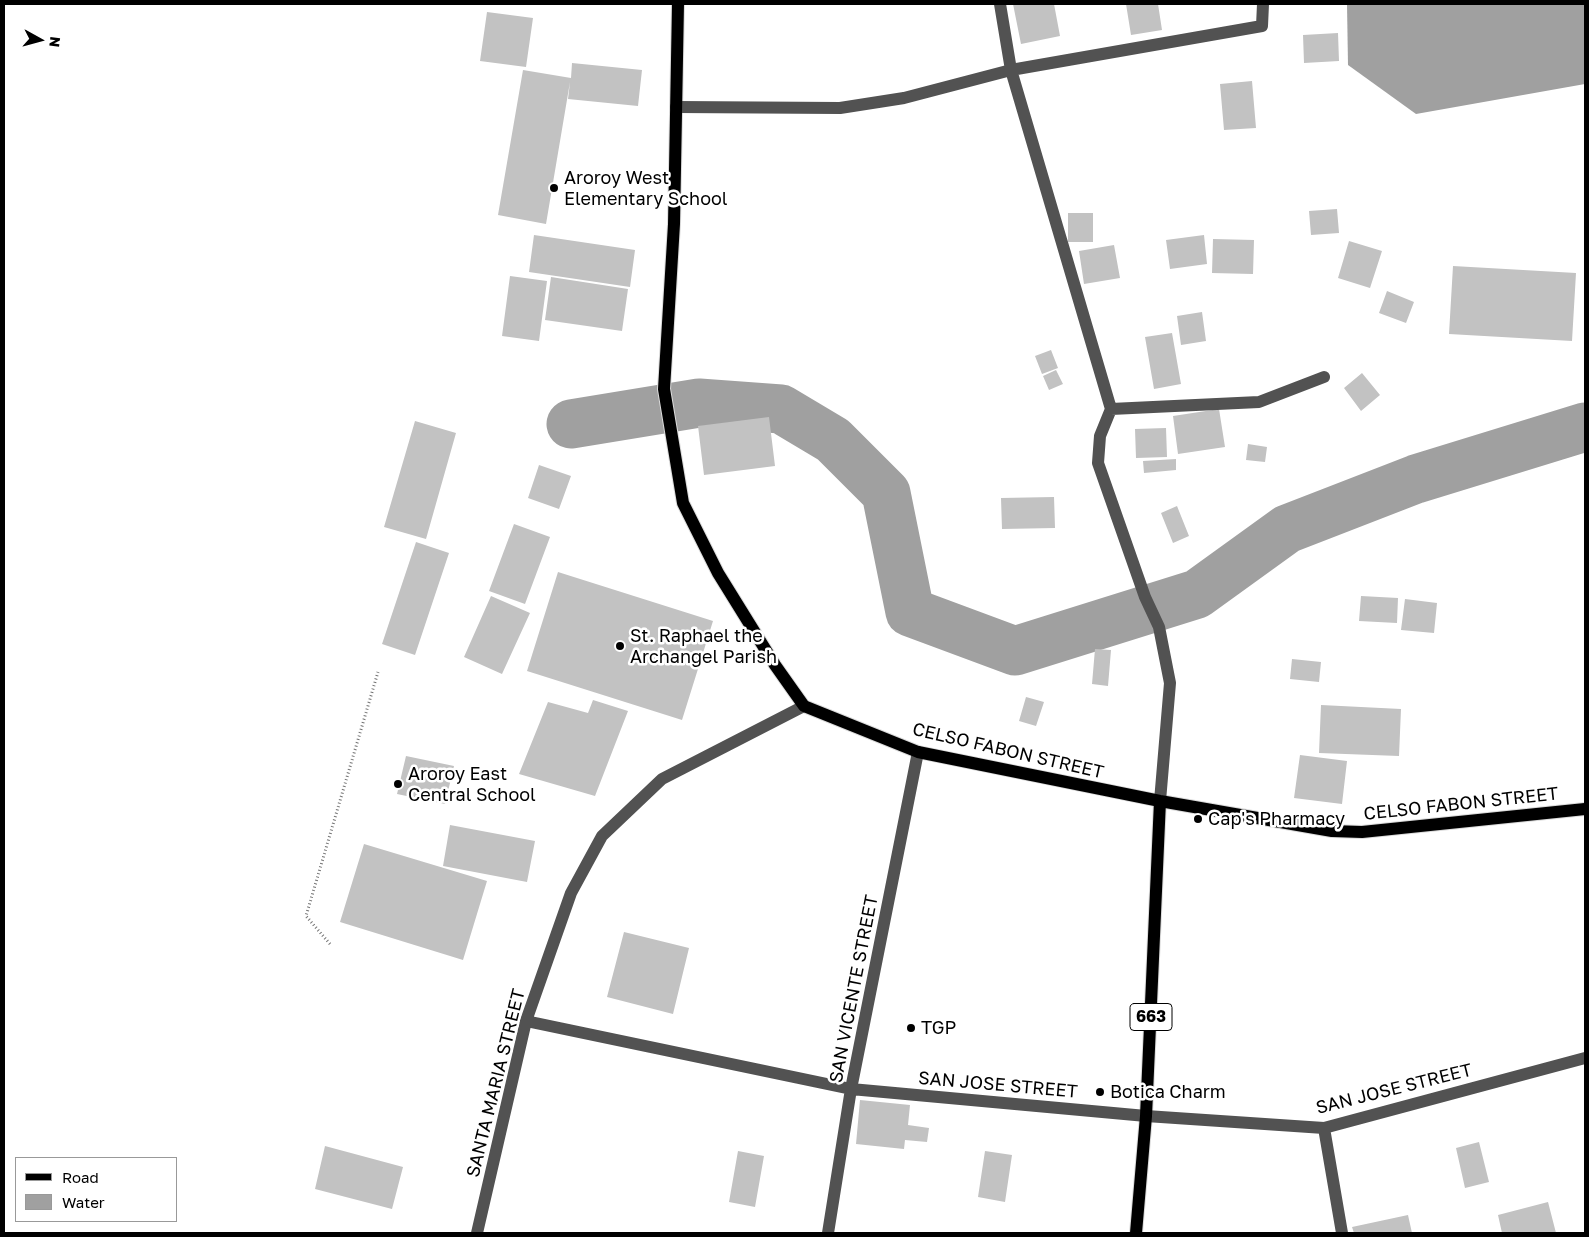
<!DOCTYPE html>
<style>
body{margin:0}
#map{position:relative;width:1589px;height:1237px;overflow:hidden;background:#fff;font-family:"Golos Text",sans-serif}
canvas{display:block}
.frame{position:absolute;inset:0;border:5px solid #000;pointer-events:none}
.legend{position:absolute;left:15px;top:1157px;width:162px;height:65px;box-sizing:border-box;background:#fff;border:1px solid #999;margin:0;padding:6px 9px;list-style:none;font-size:15px;color:#000}
.legend li{display:flex;align-items:center;gap:10px;height:25px}
.legend b{width:25px;border:1px solid #999}
.north{position:absolute;left:15px;top:15px;width:50px;height:50px;-webkit-text-stroke:4px #fff;paint-order:stroke;rotate:97deg;font-size:14px;font-weight:700;line-height:20px;text-align:center;color:#000}
.north::after{content:'';display:block;margin:auto;width:18px;height:22px;background:#000;clip-path:polygon(50% 0,100% 100%,50% 72%,0 100%)}
</style>
<div id="map">
<canvas width="1589" height="1237"></canvas>
<div class="frame"></div>
<ul class="legend">
<li><b style="height:6px;background:#000"></b>Road</li>
<li><b style="height:14px;background:#a0a0a0"></b>Water</li>
</ul>
<div class="north">N</div>
</div>
<script>
const ctx = document.querySelector('canvas').getContext('2d');
ctx.lineJoin = 'round';
function fillPath(path, color) {
  ctx.fillStyle = color;
  ctx.fill(path, 'evenodd');
}
function shape(rows) {
  const path = new Path2D();
  for (const r of rows) {
    path.moveTo(r[0], r[1]);
    for (let i = 2; i < r.length; i += 2) path.lineTo(r[i], r[i + 1]);
  }
  return path;
}
function stroke(path, color, width, dash) {
  ctx.strokeStyle = color;
  ctx.lineWidth = width;
  ctx.lineCap = dash ? 'butt' : 'round';
  ctx.setLineDash(dash || []);
  ctx.stroke(path);
}
function drawText(font, color, halo, rows, align = 'center') {
  ctx.font = font + ' "Golos Text",sans-serif';
  ctx.lineWidth = 5;
  ctx.setLineDash([]);
  ctx.textBaseline = 'middle';
  ctx.strokeStyle = halo;
  ctx.fillStyle = color;
  for (const [text, x, y, turn = 0] of rows) {
    ctx.save();
    ctx.translate(x, y);
    ctx.rotate((+turn || 0) * Math.PI / 180);
    ctx.textAlign = isNaN(turn) ? turn : align;
    if (halo) ctx.strokeText(text, 0, 0);
    ctx.fillText(text, 0, 0);
    ctx.restore();
  }
}
fillPath(shape([
 [1347,4,1585,4,1585,84,1416,114,1348,65]
]), '#a0a0a0');
stroke(shape([
 [571,424,699,403,781,409,833,440,886,493,910,612,1015,651,1197,594,1287,529,1416,479,1585,427]
]), '#a0a0a0', 49);
fillPath(shape([
 [1013,4,1054,4,1060,36,1021,44],
 [1126,4,1158,4,1162,30,1131,35],
 [487,12,533,18,526,67,480,61],
 [1338,33,1339,61,1304,63,1303,35],
 [572,63,642,70,638,106,568,99,570,82,546,224,498,215,523,70,571,78],
 [1252,81,1256,128,1224,130,1220,84],
 [1337,209,1339,233,1311,235,1309,211],
 [1068,213,1093,213,1093,242,1068,242],
 [534,235,635,250,630,287,529,272],
 [1204,235,1207,264,1170,269,1166,240],
 [1213,239,1254,240,1253,274,1212,273],
 [1349,241,1382,251,1370,288,1338,278],
 [1114,245,1120,278,1084,284,1079,251],
 [1453,266,1576,273,1572,341,1449,334],
 [510,276,547,281,539,341,502,336],
 [551,277,628,289,622,331,545,320],
 [1387,291,1414,302,1406,323,1379,313],
 [1202,312,1206,341,1181,345,1177,316],
 [1172,333,1181,384,1154,389,1145,337],
 [1051,350,1058,368,1042,374,1035,356],
 [1056,370,1063,384,1049,390,1043,376],
 [1362,373,1380,395,1361,411,1344,388],
 [1219,409,1225,447,1178,454,1173,416],
 [769,417,775,466,704,475,698,426],
 [415,421,456,433,426,539,384,527],
 [1166,428,1167,457,1136,458,1135,429],
 [1248,444,1267,447,1265,462,1246,460],
 [1176,459,1176,470,1144,473,1143,461],
 [539,465,571,476,559,509,528,498],
 [1054,497,1055,528,1002,529,1001,498],
 [1177,506,1189,536,1173,543,1161,513],
 [514,524,550,537,525,604,489,591],
 [416,542,449,553,415,655,382,644],
 [558,572,713,621,682,720,527,671],
 [491,596,530,613,502,674,464,657],
 [1361,596,1398,598,1397,623,1359,621],
 [1405,599,1437,603,1434,633,1401,630],
 [1095,649,1111,650,1108,686,1092,684],
 [1292,659,1321,662,1319,682,1290,679],
 [1026,697,1044,702,1036,726,1019,721],
 [593,700,628,711,595,796,519,774,548,702,588,713],
 [1321,705,1401,709,1399,756,1319,753],
 [1300,755,1347,761,1342,804,1294,798],
 [406,756,454,766,445,804,397,794],
 [450,825,535,841,527,882,443,866],
 [364,844,487,881,463,960,340,922],
 [624,932,689,948,673,1014,607,997],
 [860,1100,910,1105,908,1125,929,1128,927,1142,905,1140,904,1149,856,1144],
 [1479,1142,1489,1182,1465,1188,1456,1148],
 [325,1146,403,1167,392,1209,315,1189],
 [738,1151,764,1156,755,1207,729,1202],
 [985,1151,1012,1155,1005,1202,978,1197],
 [1548,1202,1556,1233,1502,1233,1498,1215],
 [1408,1215,1412,1233,1354,1233,1352,1227]
]), '#c2c2c2');
const major = shape([
 [678,4,674,224,664,389,683,503,718,573,775,665,804,706,918,752,1160,801,1332,831,1362,832,1585,809],
 [1136,1233,1146,1116,1160,801]
]);
stroke(major, '#dbdbdb', 14);
stroke(shape([
 [330,944,306,916,378,672]
]), '#747474', 3, [1, 2.5]);
stroke(shape([
 [1000,4,1011,70,1111,409,1100,436,1098,463,1145,597,1159,627,1170,683,1160,801],
 [676,107,840,108,904,98,1011,70,1262,26,1263,4],
 [1111,409,1259,402,1324,377],
 [526,1021,851,1089,1146,1116,1324,1128,1585,1058],
 [1324,1128,1342,1233],
 [477,1233,526,1021,571,893,602,836,662,779,804,706],
 [828,1233,851,1089,918,752]
]), '#525252', 12);
stroke(major, '#000', 12);
for (const [x, y, r, color] of [
 [554,188,5,"#000"],
 [620,646,5,"#000"],
 [398,784,5,"#000"],
 [1198,819,5,"#000"],
 [911,1028,5,"#000"],
 [1100,1092,5,"#000"]
]) {
  const dot = new Path2D();
  dot.arc(x, y, r, 0, 2 * Math.PI);
  ctx.fillStyle = color;
  ctx.fill(dot);
  stroke(dot, '#fff', 2);
}
for (const [x, y, w] of [
 [1151,1017,42]
]) {
  const box = new Path2D();
  box.roundRect(x - w / 2, y - 13.5, w, 27, 4);
  ctx.fillStyle = '#fff';
  ctx.fill(box);
  stroke(box, '#000', 1);
}
drawText('bold 16px', '#000', null, [
 ["663",1151,1017]
]);
drawText('18px', '#000', '#fff', [
 ["Aroroy West",564,178],
 ["Elementary School",564,199],
 ["St. Raphael the",630,636],
 ["Archangel Parish",630,657],
 ["Aroroy East",408,774],
 ["Central School",408,795],
 ["Cap's Pharmacy",1208,819],
 ["TGP",921,1028],
 ["Botica Charm",1110,1092]
], 'left');
drawText('18px', '#000', '#fff', [
 ["CELSO FABON STREET",1008,751,13],
 ["CELSO FABON STREET",1461,804,-6],
 ["SAN VICENTE STREET",854,989,-79],
 ["SANTA MARIA STREET",496,1083,-76],
 ["SAN JOSE STREET",998,1085,5],
 ["SAN JOSE STREET",1394,1089,-14]
]);
</script>
